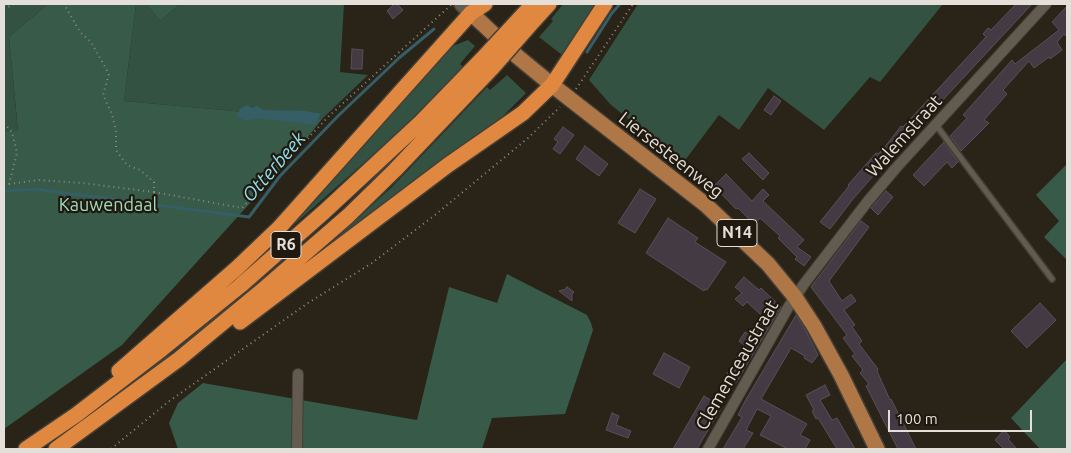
<!DOCTYPE html>
<style>
body{margin:0}
#map{position:relative;width:1071px;height:453px;overflow:hidden;background:#292318;font-family:Ubuntu,sans-serif}
canvas{display:block}
.frame{position:absolute;inset:0;border:5px solid #e4dfd8;pointer-events:none}
.scale{position:absolute;left:888px;top:410px;width:144px;height:22px;box-sizing:border-box;border:2px solid #e4dfd8;border-top:0;padding-left:6px;font-size:15px;line-height:18px;white-space:nowrap;color:#e4dfd8;-webkit-text-stroke:4px #20190f;paint-order:stroke}
</style>
<div id="map">
<canvas width="1071" height="453"></canvas>
<div class="frame"></div>
<div class="scale">100 m</div>
</div>
<script>
const ctx = document.querySelector('canvas').getContext('2d');
ctx.lineJoin = 'round';
function fillPath(path, color) {
  ctx.fillStyle = color;
  ctx.fill(path, 'evenodd');
}
function shape(rows) {
  const path = new Path2D();
  for (const r of rows) {
    path.moveTo(r[0], r[1]);
    for (let i = 2; i < r.length; i += 2) path.lineTo(r[i], r[i + 1]);
  }
  return path;
}
function stroke(path, color, width, dash) {
  ctx.strokeStyle = color;
  ctx.lineWidth = width;
  ctx.lineCap = dash ? 'butt' : 'round';
  ctx.setLineDash(dash || []);
  ctx.stroke(path);
}
function drawText(font, color, halo, rows, align = 'center') {
  ctx.font = font + ' Ubuntu,sans-serif';
  ctx.lineWidth = 4.5;
  ctx.setLineDash([]);
  ctx.textBaseline = 'middle';
  ctx.strokeStyle = halo;
  ctx.fillStyle = color;
  for (const [text, x, y, turn = 0] of rows) {
    ctx.save();
    ctx.translate(x, y);
    ctx.rotate((+turn || 0) * Math.PI / 180);
    ctx.textAlign = isNaN(turn) ? turn : align;
    if (halo) ctx.strokeText(text, 0, 0);
    ctx.fillText(text, 0, 0);
    ctx.restore();
  }
}
fillPath(shape([
 [4,4,48,4,9,37,18,132,4,132],
 [136,4,146,4,160,21,180,4,344,4,340,72,368,75,322,119,124,101],
 [563,4,597,4,562,55,539,37,553,21,551,19],
 [638,4,943,4,880,82,870,77,824,130,768,88,739,130,719,115,683,163,610,104,589,80],
 [468,40,475,46,460,64,463,67,403,128,234,278,445,49],
 [507,75,526,93,496,123,298,272,392,187,487,87,490,90]
]), '#335242');
fillPath(shape([
 [48,4,136,4,124,101,322,119,297,151,122,345,4,429,4,132,18,131,9,37],
 [146,4,180,4,160,21],
 [1067,164,1067,260,1044,237,1059,221,1036,195],
 [507,274,587,315,591,323,593,330,565,414,492,418,482,449,178,449,169,423,178,403,203,383,417,420,449,287,497,303],
 [1067,359,1067,449,1040,449,1011,418]
]), '#385a49');
fillPath(shape([
 [247,105,252,108,257,106,263,110,306,111,321,114,315,125,259,118,246,121,237,116,240,109]
]), '#355e66');
stroke(shape([
 [587,52,612,13,620,4],
 [4,191,34,189,249,217,280,176,338,116,399,58,434,29]
]), '#355e66', 3);
const building = shape([
 [394,4,397,4,403,10,393,19,387,11,394,4],
 [1016,4,1032,4,888,159,853,199,830,229,820,222,849,186,848,185,876,153,878,154,885,147,901,126,903,127,986,37,983,34,988,28,991,30,1016,4],
 [1067,6,1067,37,1064,34,1057,42,1062,50,1050,59,1049,57,1034,68,1029,61,1003,90,1007,94,984,120,989,123,961,151,950,136,967,118,963,115,1012,60,1015,64,1059,30,1052,22,1067,6],
 [352,49,363,50,362,69,351,69,352,49],
 [774,96,781,101,771,115,764,110,774,96],
 [563,127,574,135,560,154,553,149,558,142,554,139,563,127],
 [944,142,958,162,952,168,947,162,924,186,913,175,944,142],
 [585,146,608,164,599,176,576,159,585,146],
 [749,153,769,173,763,180,742,159,749,153],
 [726,174,752,201,763,189,769,195,763,201,804,240,797,247,811,257,804,266,795,259,797,257,778,238,780,236,760,218,754,224,738,208,736,209,714,186,726,174],
 [640,189,656,199,635,233,618,223,640,189],
 [886,191,893,197,878,215,871,208,886,191],
 [668,218,698,238,695,242,726,262,707,290,705,289,704,291,646,253,668,218],
 [861,221,869,227,829,281,842,301,851,294,856,301,844,310,855,325,852,327,862,341,859,344,878,369,877,371,890,400,891,399,916,449,898,449,866,386,869,384,860,373,863,370,852,356,855,354,843,338,847,335,811,287,861,221],
 [744,277,759,290,761,288,781,307,736,383,725,377,744,345,739,341,745,332,749,334,761,315,747,302,743,306,735,299,742,293,735,287,744,277],
 [567,287,574,292,572,294,572,301,559,291,566,289,567,287],
 [1040,303,1056,320,1027,348,1011,331,1040,303],
 [796,315,806,331,818,355,812,363,804,358,805,356,791,348,761,399,807,424,800,435,810,440,805,449,788,449,760,435,771,416,757,409,746,430,753,433,743,449,723,449,742,417,738,415,745,401,796,315],
 [664,353,690,367,679,388,653,374,664,353],
 [825,385,830,395,820,400,832,420,837,418,855,449,837,449,818,418,816,419,812,411,814,410,806,395,825,385],
 [704,396,722,407,701,442,697,449,673,449,704,396],
 [612,413,619,416,616,425,631,431,628,438,606,430,612,413],
 [1004,430,1010,437,1008,439,1017,449,1004,449,995,440,1004,430]
]);
fillPath(building, '#443a43');
stroke(building, '#5a4f59', 1);
const lane = shape([
 [936,125,1052,279]
]);
const street = shape([
 [297,449,298,374],
 [708,449,789,306,804,284,868,201,896,168,1046,4]
]);
const secondary = shape([
 [462,4,471,13]
]);
const primary = shape([
 [471,13,518,57,552,85,706,205,768,264,795,297,814,326,841,375,877,449]
]);
const highway = shape([
 [519,19,533,4],
 [529,26,549,4],
 [240,322,448,165,523,113,552,85,605,4],
 [119,371,237,268,279,228,471,13,485,4],
 [26,449,76,415,162,349,240,286,324,212,421,122,482,59],
 [56,449,179,359,265,288,348,216,395,170,493,67]
]);
stroke(lane, '#443f37', 8);
stroke(street, '#443f37', 12);
stroke(secondary, '#443f37', 18);
stroke(primary, '#443f37', 18);
stroke(highway, '#443f37', 18);
stroke(shape([
 [4,9,14,4],
 [576,89,633,4],
 [4,123,12,132,17,153,9,184,4,184],
 [9,184,39,180,82,183,154,192,154,182,140,170,127,165,116,150,116,132,112,114,103,95,109,74,91,42,80,32,64,4],
 [154,192,242,208,329,116,451,5],
 [111,449,168,402,308,303,372,263,435,215,528,138,560,107]
]), '#8f8a81', 2, [1, 4]);
stroke(lane, '#635b50', 5);
stroke(street, '#635b50', 10);
stroke(secondary, '#635b50', 15);
stroke(primary, '#af7646', 15);
stroke(highway, '#e18840', 15);
const highwayBridge = shape([
 [482,59,519,19],
 [493,67,529,26]
]);
stroke(highwayBridge, '#443f37', 18, []);
stroke(highwayBridge, '#e18840', 15);
for (const [x, y, w] of [
 [737,233,40],
 [286,245,30]
]) {
  const box = new Path2D();
  box.roundRect(x - w / 2, y - 13.5, w, 27, 4);
  ctx.fillStyle = '#20190f';
  ctx.fill(box);
  stroke(box, '#e4dfd8', 1);
}
drawText('bold 16px', '#e4dfd8', null, [
 ["N14",737,233],
 ["R6",286,245]
]);
drawText('18px', '#e4dfd8', '#20190f', [
 ["Walemstraat",904,136,-48],
 ["Liersesteenweg",671,155,38],
 ["Clemenceaustraat",737,365,-60]
]);
drawText('18px', '#9fdebd', '#20190f', [
 ["Kauwendaal",108,205]
]);
drawText('italic 19px', '#91deec', '#20190f', [
 ["Otterbeek",274,167,-49]
]);
</script>
